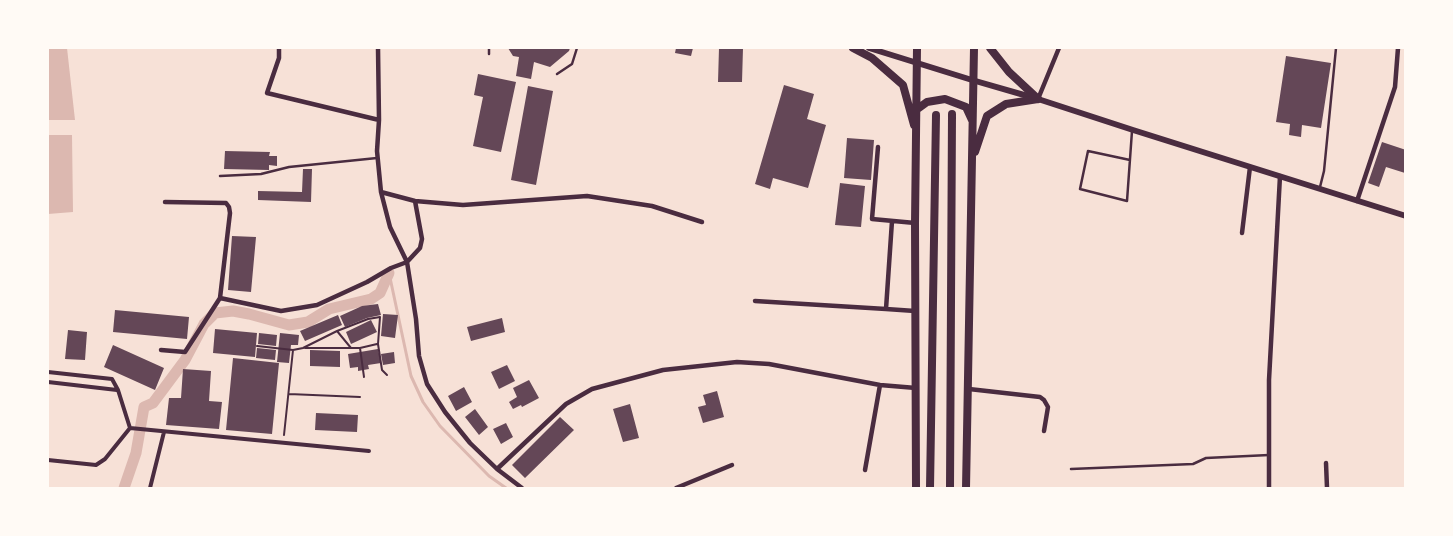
<!DOCTYPE html>
<style>
body{margin:0}
#map{position:relative;width:1453px;height:536px;overflow:hidden;background:#f7e1d7;font-family:"Source Serif 4",serif}
canvas{display:block}
.frame{position:absolute;inset:0;border:49px solid #fffaf5;pointer-events:none}
</style>
<div id="map">
<canvas width="1453" height="536"></canvas>
<div class="frame"></div>
</div>
<script>
const ctx = document.querySelector('canvas').getContext('2d');
ctx.lineJoin = 'round';
function fillPath(path, color) {
  ctx.fillStyle = color;
  ctx.fill(path, 'evenodd');
}
function shape(rows) {
  const path = new Path2D();
  for (const r of rows) {
    path.moveTo(r[0], r[1]);
    for (let i = 2; i < r.length; i += 2) path.lineTo(r[i], r[i + 1]);
  }
  return path;
}
function stroke(path, color, width, dash) {
  ctx.strokeStyle = color;
  ctx.lineWidth = width;
  ctx.lineCap = dash ? 'butt' : 'round';
  ctx.setLineDash(dash || []);
  ctx.stroke(path);
}
fillPath(shape([
 [48,48,67,48,75,120,48,120],
 [48,135,72,135,73,212,48,214]
]), '#dcb8b0');
stroke(shape([
 [389,273,411,376,423,402,440,426,489,476,506,488]
]), '#dcb8b0', 3);
stroke(shape([
 [124,488,136,453,144,407,153,403,185,360,204,324,215,313,233,311,249,314,289,325,308,322,329,309,371,299,380,293,389,273]
]), '#dcb8b0', 11);
fillPath(shape([
 [508,48,570,48,569,51,550,67,534,62,531,79,516,76,519,57,513,56],
 [676,48,693,48,691,56,675,53],
 [719,48,743,48,742,82,718,82],
 [1286,56,1331,63,1321,128,1302,125,1301,137,1289,135,1290,124,1276,122],
 [478,74,516,82,501,152,473,146,483,97,474,95],
 [784,85,814,94,807,119,826,125,808,188,773,178,770,189,755,184],
 [528,86,553,91,536,185,511,180],
 [847,138,874,140,871,180,844,178],
 [1382,142,1406,150,1406,172,1405,173,1386,167,1379,187,1368,183],
 [225,151,270,152,269,156,277,156,277,166,269,165,269,170,224,169],
 [303,169,312,169,311,202,258,200,258,191,302,192],
 [840,183,865,186,861,227,835,225],
 [232,236,256,237,251,292,228,290],
 [378,304,381,315,367,318,345,327,340,316,362,306],
 [115,310,189,317,187,339,113,332],
 [383,314,398,315,395,338,381,336],
 [338,315,342,325,305,341,300,331],
 [502,318,505,332,471,341,467,327],
 [371,320,377,332,351,344,346,332],
 [215,329,257,333,255,357,213,353],
 [68,330,87,332,85,360,65,359],
 [259,333,277,335,276,346,258,344],
 [280,333,299,335,298,345,291,345,289,363,277,362],
 [113,345,164,368,155,390,104,367],
 [257,348,276,350,275,360,256,358],
 [378,349,381,363,368,365,369,369,358,371,358,367,350,368,348,354],
 [310,350,340,351,340,367,310,366],
 [394,352,395,363,383,365,381,354],
 [233,358,279,363,272,434,226,430],
 [507,365,515,381,499,389,491,372],
 [183,369,211,371,209,401,222,402,219,429,166,425,169,398,181,398],
 [529,380,539,398,522,407,521,405,513,409,509,402,517,397,513,388],
 [464,387,472,402,456,411,448,396],
 [717,391,724,417,703,423,698,407,706,405,703,395],
 [630,404,639,438,623,442,613,409],
 [475,409,488,427,479,435,465,417],
 [316,413,358,415,357,432,315,430],
 [560,417,574,430,525,478,512,465],
 [506,423,513,437,501,444,493,429]
]), '#644757');
stroke(shape([
 [337,331,351,348],
 [257,346,293,350,303,348,337,331,368,319,380,317,378,344,382,370,387,375],
 [305,348,360,348,377,344],
 [360,348,364,377],
 [289,394,360,397],
 [284,435,293,350]
]), '#4a2c40', 2);
stroke(shape([
 [489,54,489,48],
 [557,74,572,64,577,48],
 [1130,160,1088,151,1080,189,1127,201,1132,131],
 [220,176,261,174,289,167,377,158],
 [1320,187,1324,171,1336,48],
 [1071,469,1193,464,1206,458,1269,455]
]), '#4a2c40', 2.5);
stroke(shape([
 [48,372,112,379,118,390,130,428],
 [48,382,117,390],
 [130,428,369,451],
 [48,460,96,465,105,459,130,428],
 [150,488,164,432]
]), '#4a2c40', 4);
stroke(shape([
 [279,48,279,58,267,93,379,120],
 [378,48,379,120,377,151,381,192,390,227,407,262,416,319,419,356,427,384,445,412,470,443,497,469,522,488],
 [1038,99,1059,48],
 [878,147,872,219,915,223],
 [381,192,415,201,463,205,587,196,652,206,702,222],
 [1357,201,1395,87,1398,48],
 [1242,233,1250,167],
 [220,298,281,311,317,305,367,282,391,268,407,262,420,248,422,239,415,201],
 [755,301,886,309,892,221],
 [886,309,915,311],
 [161,350,185,352,220,298,230,213,229,207,226,203,165,202],
 [969,389,1040,397,1044,400,1048,407,1044,431],
 [1326,463,1327,488],
 [497,469,566,404,592,389,663,370,737,362,769,364,880,385,916,388],
 [865,470,880,385],
 [676,488,732,465],
 [1269,488,1269,380,1280,176]
]), '#4a2c40', 4.5);
stroke(shape([
 [869,48,972,80,1038,99,1133,130,1406,216]
]), '#4a2c40', 6);
stroke(shape([
 [853,48,872,58,903,85,914,125],
 [990,48,1009,72,1038,99],
 [916,110,927,102,945,99,966,107,972,120],
 [975,152,987,116,1006,104,1038,99],
 [916,488,915,223,917,48],
 [930,488,936,115],
 [950,488,952,114],
 [966,488,974,48]
]), '#4a2c40', 8);
</script>
